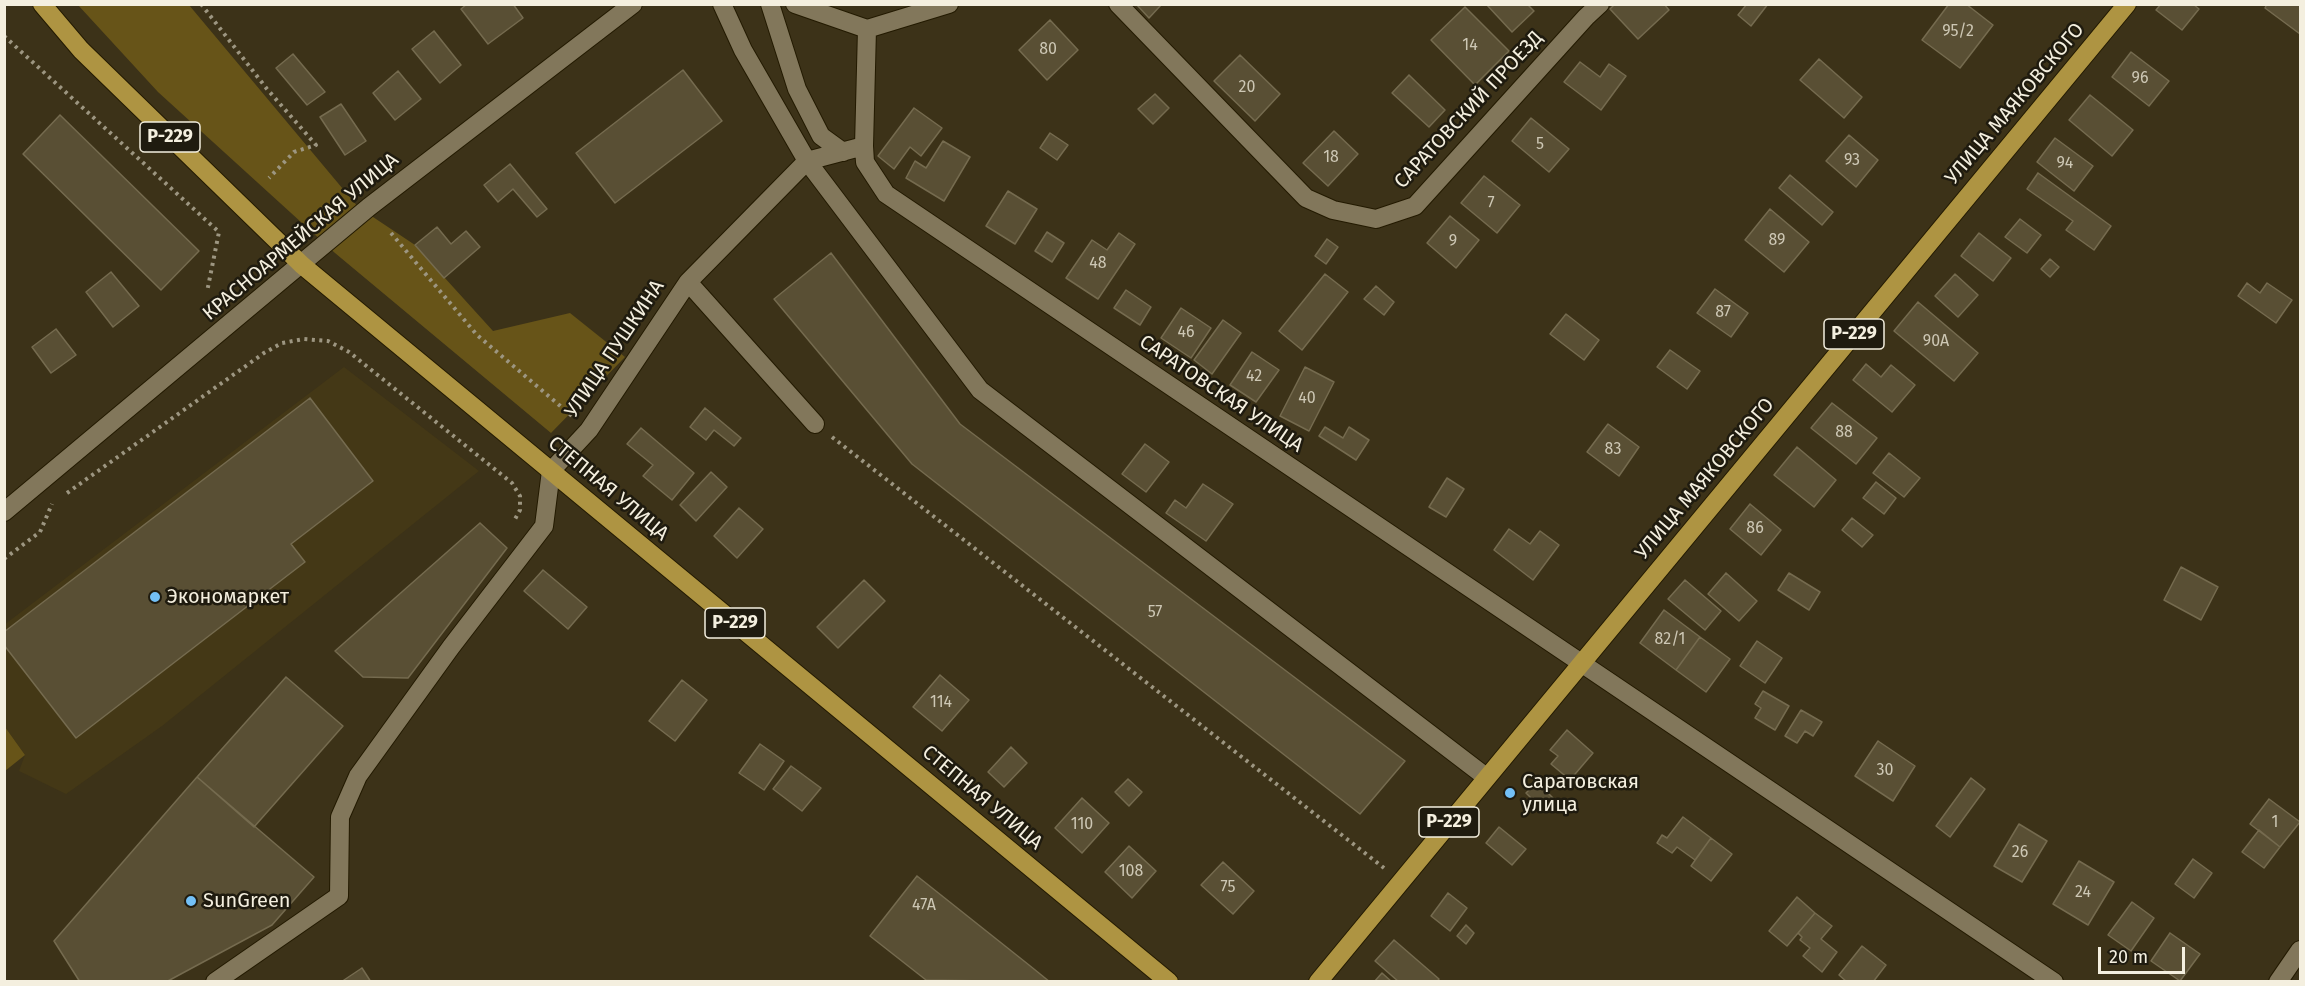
<!DOCTYPE html>
<meta charset="utf-8">
<style>
body{margin:0}
#map{position:relative;width:2305px;height:986px;overflow:hidden;background:#3c3218;font-family:"Fira Sans",sans-serif}
canvas{display:block}
.frame{position:absolute;inset:0;border:6px solid #f4efdf;pointer-events:none}
.scale{position:absolute;left:2098px;top:947px;width:87px;height:27px;box-sizing:border-box;border:3px solid #f4efdf;border-top:0;padding-left:8px;font-size:18px;line-height:21px;white-space:nowrap;color:#f4efdf;-webkit-text-stroke:4px #1f1b0f;paint-order:stroke}
</style>
<div id="map">
<canvas width="2305" height="986"></canvas>
<div class="frame"></div>
<div class="scale">20 m</div>
</div>
<script>
const ctx = document.querySelector('canvas').getContext('2d');
ctx.lineJoin = 'round';
function fillPath(path, color) {
  ctx.fillStyle = color;
  ctx.fill(path, 'evenodd');
}
function shape(rows) {
  const path = new Path2D();
  for (const r of rows) {
    path.moveTo(r[0], r[1]);
    for (let i = 2; i < r.length; i += 2) path.lineTo(r[i], r[i + 1]);
  }
  return path;
}
function stroke(path, color, width, dash) {
  ctx.strokeStyle = color;
  ctx.lineWidth = width;
  ctx.lineCap = dash ? 'butt' : 'round';
  ctx.setLineDash(dash || []);
  ctx.stroke(path);
}
function drawText(font, color, halo, rows, align = 'center') {
  ctx.font = font + ' "Fira Sans",sans-serif';
  ctx.lineWidth = 5;
  ctx.setLineDash([]);
  ctx.textBaseline = 'middle';
  ctx.strokeStyle = halo;
  ctx.fillStyle = color;
  for (const [text, x, y, turn = 0] of rows) {
    ctx.save();
    ctx.translate(x, y);
    ctx.rotate((+turn || 0) * Math.PI / 180);
    ctx.textAlign = isNaN(turn) ? turn : align;
    if (halo) ctx.strokeText(text, 0, 0);
    ctx.fillText(text, 0, 0);
    ctx.restore();
  }
}
fillPath(shape([
 [344,367,479,471,162,726,66,794,19,771,25,755,5,727,4,625]
]), '#443816');
fillPath(shape([
 [78,5,189,5,358,207,415,245,493,331,570,313,625,357,551,433,335,253,158,92],
 [5,727,25,755,5,771,4,771]
]), '#675418');
const building = shape([
 [467,4,513,4,523,18,488,44,461,9,467,4],
 [1136,4,1162,4,1149,18,1136,4],
 [1486,4,1527,4,1534,11,1512,32,1486,4],
 [1615,4,1664,4,1669,10,1638,39,1610,9,1615,4],
 [1747,4,1768,4,1751,26,1738,15,1747,4],
 [1949,4,1966,4,1993,25,1960,68,1922,40,1949,4],
 [2161,4,2193,4,2199,9,2182,30,2156,10,2161,4],
 [2267,4,2300,4,2300,34,2265,8,2267,4],
 [1465,7,1509,51,1475,85,1431,40,1465,7],
 [1050,20,1078,50,1047,80,1019,50,1050,20],
 [434,31,461,65,440,83,412,49,434,31],
 [2131,52,2169,81,2149,106,2112,77,2131,52],
 [293,54,325,92,307,105,276,68,293,54],
 [1240,55,1280,94,1255,121,1214,81,1240,55],
 [1819,59,1862,97,1844,118,1800,80,1819,59],
 [1580,62,1600,77,1609,64,1626,76,1601,110,1564,82,1580,62],
 [683,70,722,121,615,203,576,153,683,70],
 [398,71,421,99,395,120,373,93,398,71],
 [1409,75,1445,110,1429,127,1392,93,1409,75],
 [1155,94,1169,108,1153,124,1138,109,1155,94],
 [2090,95,2133,130,2112,156,2069,120,2090,95],
 [341,104,366,141,345,155,320,117,341,104],
 [914,108,942,128,921,156,910,147,894,169,878,156,914,108],
 [60,115,199,251,161,290,23,154,60,115],
 [1531,118,1569,149,1549,172,1512,141,1531,118],
 [1334,131,1358,154,1328,186,1303,163,1334,131],
 [1050,133,1068,145,1057,160,1040,148,1050,133],
 [1849,135,1878,160,1856,187,1826,161,1849,135],
 [2055,138,2093,166,2074,191,2037,162,2055,138],
 [943,141,970,157,944,201,906,178,915,161,926,168,943,141],
 [510,164,547,209,537,217,513,189,498,202,484,185,510,164],
 [2038,173,2111,226,2094,250,2066,230,2073,221,2027,189,2038,173],
 [1790,175,1833,212,1822,225,1779,188,1790,175],
 [1484,176,1520,205,1497,233,1461,203,1484,176],
 [1008,191,1037,209,1015,244,986,226,1008,191],
 [1770,209,1809,242,1784,272,1745,240,1770,209],
 [1450,216,1479,240,1456,268,1427,243,1450,216],
 [2020,219,2041,235,2027,253,2005,237,2020,219],
 [437,227,451,244,466,231,480,247,444,278,415,245,437,227],
 [1047,232,1064,243,1052,262,1035,251,1047,232],
 [1119,233,1135,244,1098,299,1066,278,1092,240,1107,250,1119,233],
 [1979,233,2011,258,1993,281,1961,256,1979,233],
 [1327,239,1338,247,1326,264,1315,256,1327,239],
 [831,253,960,424,1405,761,1360,814,912,464,774,299,831,253],
 [2050,259,2059,267,2050,277,2041,269,2050,259],
 [111,272,139,306,113,327,86,292,111,272],
 [1325,274,1348,292,1302,350,1279,331,1325,274],
 [1955,274,1978,295,1958,317,1935,296,1955,274],
 [2247,283,2260,293,2267,283,2292,300,2276,323,2238,296,2247,283],
 [1376,286,1394,302,1384,315,1364,299,1376,286],
 [1715,289,1748,313,1731,337,1697,313,1715,289],
 [1126,290,1151,307,1140,325,1114,308,1126,290],
 [1918,302,1978,353,1954,381,1894,331,1918,302],
 [1181,308,1211,328,1191,358,1161,338,1181,308],
 [1566,314,1599,340,1584,360,1550,334,1566,314],
 [1223,320,1241,333,1212,374,1194,360,1223,320],
 [56,329,76,355,51,373,32,347,56,329],
 [1670,350,1700,371,1687,389,1657,367,1670,350],
 [1252,352,1279,370,1256,402,1230,385,1252,352],
 [1866,364,1881,377,1891,365,1915,385,1892,412,1853,380,1866,364],
 [1305,367,1334,382,1309,431,1280,416,1305,367],
 [310,398,373,481,291,544,305,562,76,738,4,645,4,632,310,398],
 [1832,403,1877,438,1856,464,1811,428,1832,403],
 [705,408,741,438,734,446,714,430,706,440,690,427,705,408],
 [1608,424,1639,447,1619,476,1587,452,1608,424],
 [1325,427,1343,438,1349,427,1369,440,1356,460,1319,436,1325,427],
 [641,428,694,473,672,500,643,476,653,465,627,444,641,428],
 [1145,444,1169,462,1146,492,1122,474,1145,444],
 [1797,447,1836,480,1814,507,1774,475,1797,447],
 [1889,453,1920,478,1904,497,1873,473,1889,453],
 [711,472,727,487,696,521,680,505,711,472],
 [1447,478,1464,489,1446,517,1429,507,1447,478],
 [1876,482,1896,498,1884,514,1863,498,1876,482],
 [1203,484,1233,504,1206,541,1166,513,1175,500,1186,508,1203,484],
 [1750,504,1781,530,1761,555,1730,529,1750,504],
 [739,508,763,529,737,558,714,536,739,508],
 [1852,518,1873,535,1862,547,1842,530,1852,518],
 [480,523,507,548,408,678,363,677,335,651,480,523],
 [1509,529,1530,544,1540,531,1559,545,1533,580,1494,550,1509,529],
 [2181,567,2218,587,2201,620,2164,600,2181,567],
 [543,570,587,607,568,629,524,591,543,570],
 [1726,573,1757,601,1739,621,1708,594,1726,573],
 [1789,573,1820,592,1809,610,1778,590,1789,573],
 [864,580,885,601,838,648,817,627,864,580],
 [1685,580,1721,611,1705,630,1668,599,1685,580],
 [1664,610,1700,637,1676,670,1640,643,1664,610],
 [1700,637,1730,659,1706,692,1676,670,1700,637],
 [1757,641,1782,658,1765,683,1740,666,1757,641],
 [940,675,969,700,942,731,913,707,940,675],
 [286,677,343,726,254,827,197,777,286,677],
 [682,680,707,700,675,741,649,721,682,680],
 [1763,691,1789,706,1775,730,1755,718,1761,708,1755,704,1763,691],
 [1801,710,1822,722,1813,736,1805,731,1797,743,1785,736,1801,710],
 [1567,730,1593,753,1570,780,1551,764,1558,756,1550,750,1567,730],
 [1878,741,1915,766,1893,801,1855,776,1878,741],
 [760,744,784,761,764,790,739,773,760,744],
 [1011,747,1027,763,1004,787,988,772,1011,747],
 [791,766,821,788,802,811,773,789,791,766],
 [197,777,314,877,272,925,166,982,80,982,54,941,197,777],
 [1971,778,1985,789,1950,837,1936,826,1971,778],
 [1128,779,1142,792,1129,806,1115,792,1128,779],
 [1537,782,1553,798,1542,809,1526,793,1537,782],
 [1082,798,1109,823,1082,853,1055,828,1082,798],
 [2269,799,2300,822,2280,847,2250,824,2269,799],
 [1683,817,1711,838,1695,860,1677,847,1672,853,1657,843,1662,835,1667,838,1683,817],
 [2019,824,2047,841,2022,882,1994,866,2019,824],
 [1499,827,1526,849,1512,865,1486,843,1499,827],
 [2259,830,2280,847,2264,868,2242,852,2259,830],
 [1711,838,1732,854,1711,881,1691,866,1711,838],
 [1129,846,1156,871,1132,898,1105,872,1129,846],
 [2193,859,2212,873,2194,898,2175,884,2193,859],
 [2079,861,2114,882,2088,925,2053,904,2079,861],
 [1223,862,1254,891,1233,914,1201,885,1223,862],
 [917,876,1029,965,1050,982,926,980,870,936,917,876],
 [1448,893,1467,908,1450,931,1431,916,1448,893],
 [1797,897,1815,913,1787,946,1769,931,1797,897],
 [2132,902,2154,918,2131,951,2108,935,2132,902],
 [1815,913,1832,926,1821,939,1837,952,1822,972,1803,956,1810,948,1800,940,1802,937,1798,933,1815,913],
 [1466,925,1474,933,1466,944,1457,936,1466,925],
 [2170,933,2200,954,2180,981,2151,961,2170,933],
 [1394,940,1439,979,1437,982,1399,982,1375,961,1394,940],
 [1862,946,1886,965,1873,982,1847,982,1839,975,1862,946],
 [362,968,371,982,341,982,362,968],
 [1382,973,1392,982,1374,982,1382,973]
]);
fillPath(building, '#594f34');
stroke(building, '#756b4f', 1.5);
const minor = shape([
 [722,4,743,50,807,161,980,390,1486,777],
 [770,4,797,89,821,136,843,152],
 [795,4,867,29],
 [1118,4,1306,198,1333,210,1376,219,1415,206,1586,17,1600,4],
 [864,146,865,162,886,194,2054,982],
 [688,282,815,424],
 [4,512,369,207,633,4],
 [215,982,339,896,340,817,358,776,451,647,544,526,551,471,589,430,688,282,807,161,864,146,867,29,949,4],
 [2278,982,2300,950]
]);
const major = shape([
 [42,4,81,50,302,265,1169,982],
 [1318,982,2127,4]
]);
stroke(minor, '#231a01', 20);
stroke(major, '#231a01', 20);
stroke(shape([
 [201,4,267,89,316,145,294,152,269,178],
 [4,36,219,232,207,292],
 [391,233,477,335,572,416],
 [832,437,1384,868],
 [67,493,264,353,282,343,304,339,328,341,349,352,512,483,520,496,520,510,514,521],
 [4,559,40,532,52,504]
]), '#9d9681', 4, [3, 4.5]);
stroke(minor, '#82775b', 18);
stroke(major, '#ae9442', 18);
for (const [x, y, r, color] of [
 [155,597,6,"#73c0f6"],
 [1510,793,6,"#73c0f6"],
 [191,901,6,"#73c0f6"]
]) {
  const dot = new Path2D();
  dot.arc(x, y, r, 0, 2 * Math.PI);
  ctx.fillStyle = color;
  ctx.fill(dot);
  stroke(dot, '#1f1b0f', 2);
}
drawText('16px', '#cdc7b4', null, [
 ["95/2",1958,32],
 ["14",1470,46],
 ["80",1048,50],
 ["96",2140,79],
 ["20",1247,88],
 ["5",1540,145],
 ["18",1331,158],
 ["93",1852,161],
 ["94",2065,164],
 ["7",1491,204],
 ["89",1777,241],
 ["9",1453,242],
 ["48",1098,264],
 ["87",1723,313],
 ["46",1186,333],
 ["90А",1936,342],
 ["42",1254,377],
 ["40",1307,399],
 ["88",1844,433],
 ["83",1613,450],
 ["86",1755,529],
 ["57",1155,613],
 ["82/1",1670,640],
 ["114",941,703],
 ["30",1885,771],
 ["1",2275,823],
 ["110",1082,825],
 ["26",2020,853],
 ["108",1131,872],
 ["75",1228,888],
 ["24",2083,893],
 ["47А",924,906]
]);
for (const [x, y, w] of [
 [170,137,60],
 [1854,334,60],
 [735,623,60],
 [1449,822,60]
]) {
  const box = new Path2D();
  box.roundRect(x - w / 2, y - 15, w, 30, 4.5);
  ctx.fillStyle = '#1f1b0f';
  ctx.fill(box);
  stroke(box, '#f4efdf', 1.5);
}
drawText('bold 18px', '#f4efdf', null, [
 ["Р-229",170,137],
 ["Р-229",1854,334],
 ["Р-229",735,623],
 ["Р-229",1449,822]
]);
drawText('20px', '#f4efdf', '#1f1b0f', [
 ["УЛИЦА МАЯКОВСКОГО",2015,104,-50],
 ["САРАТОВСКИЙ ПРОЕЗД",1469,110,-47],
 ["КРАСНОАРМЕЙСКАЯ УЛИЦА",301,237,-40],
 ["УЛИЦА ПУШКИНА",615,349,-56],
 ["САРАТОВСКАЯ УЛИЦА",1221,394,34],
 ["УЛИЦА МАЯКОВСКОГО",1705,479,-50],
 ["СТЕПНАЯ УЛИЦА",608,489,40],
 ["СТЕПНАЯ УЛИЦА",982,798,40]
]);
drawText('20px', '#f4efdf', '#1f1b0f', [
 ["Экономаркет",167,597],
 ["Саратовская",1522,782],
 ["улица",1522,805],
 ["SunGreen",203,901]
], 'left');
</script>
